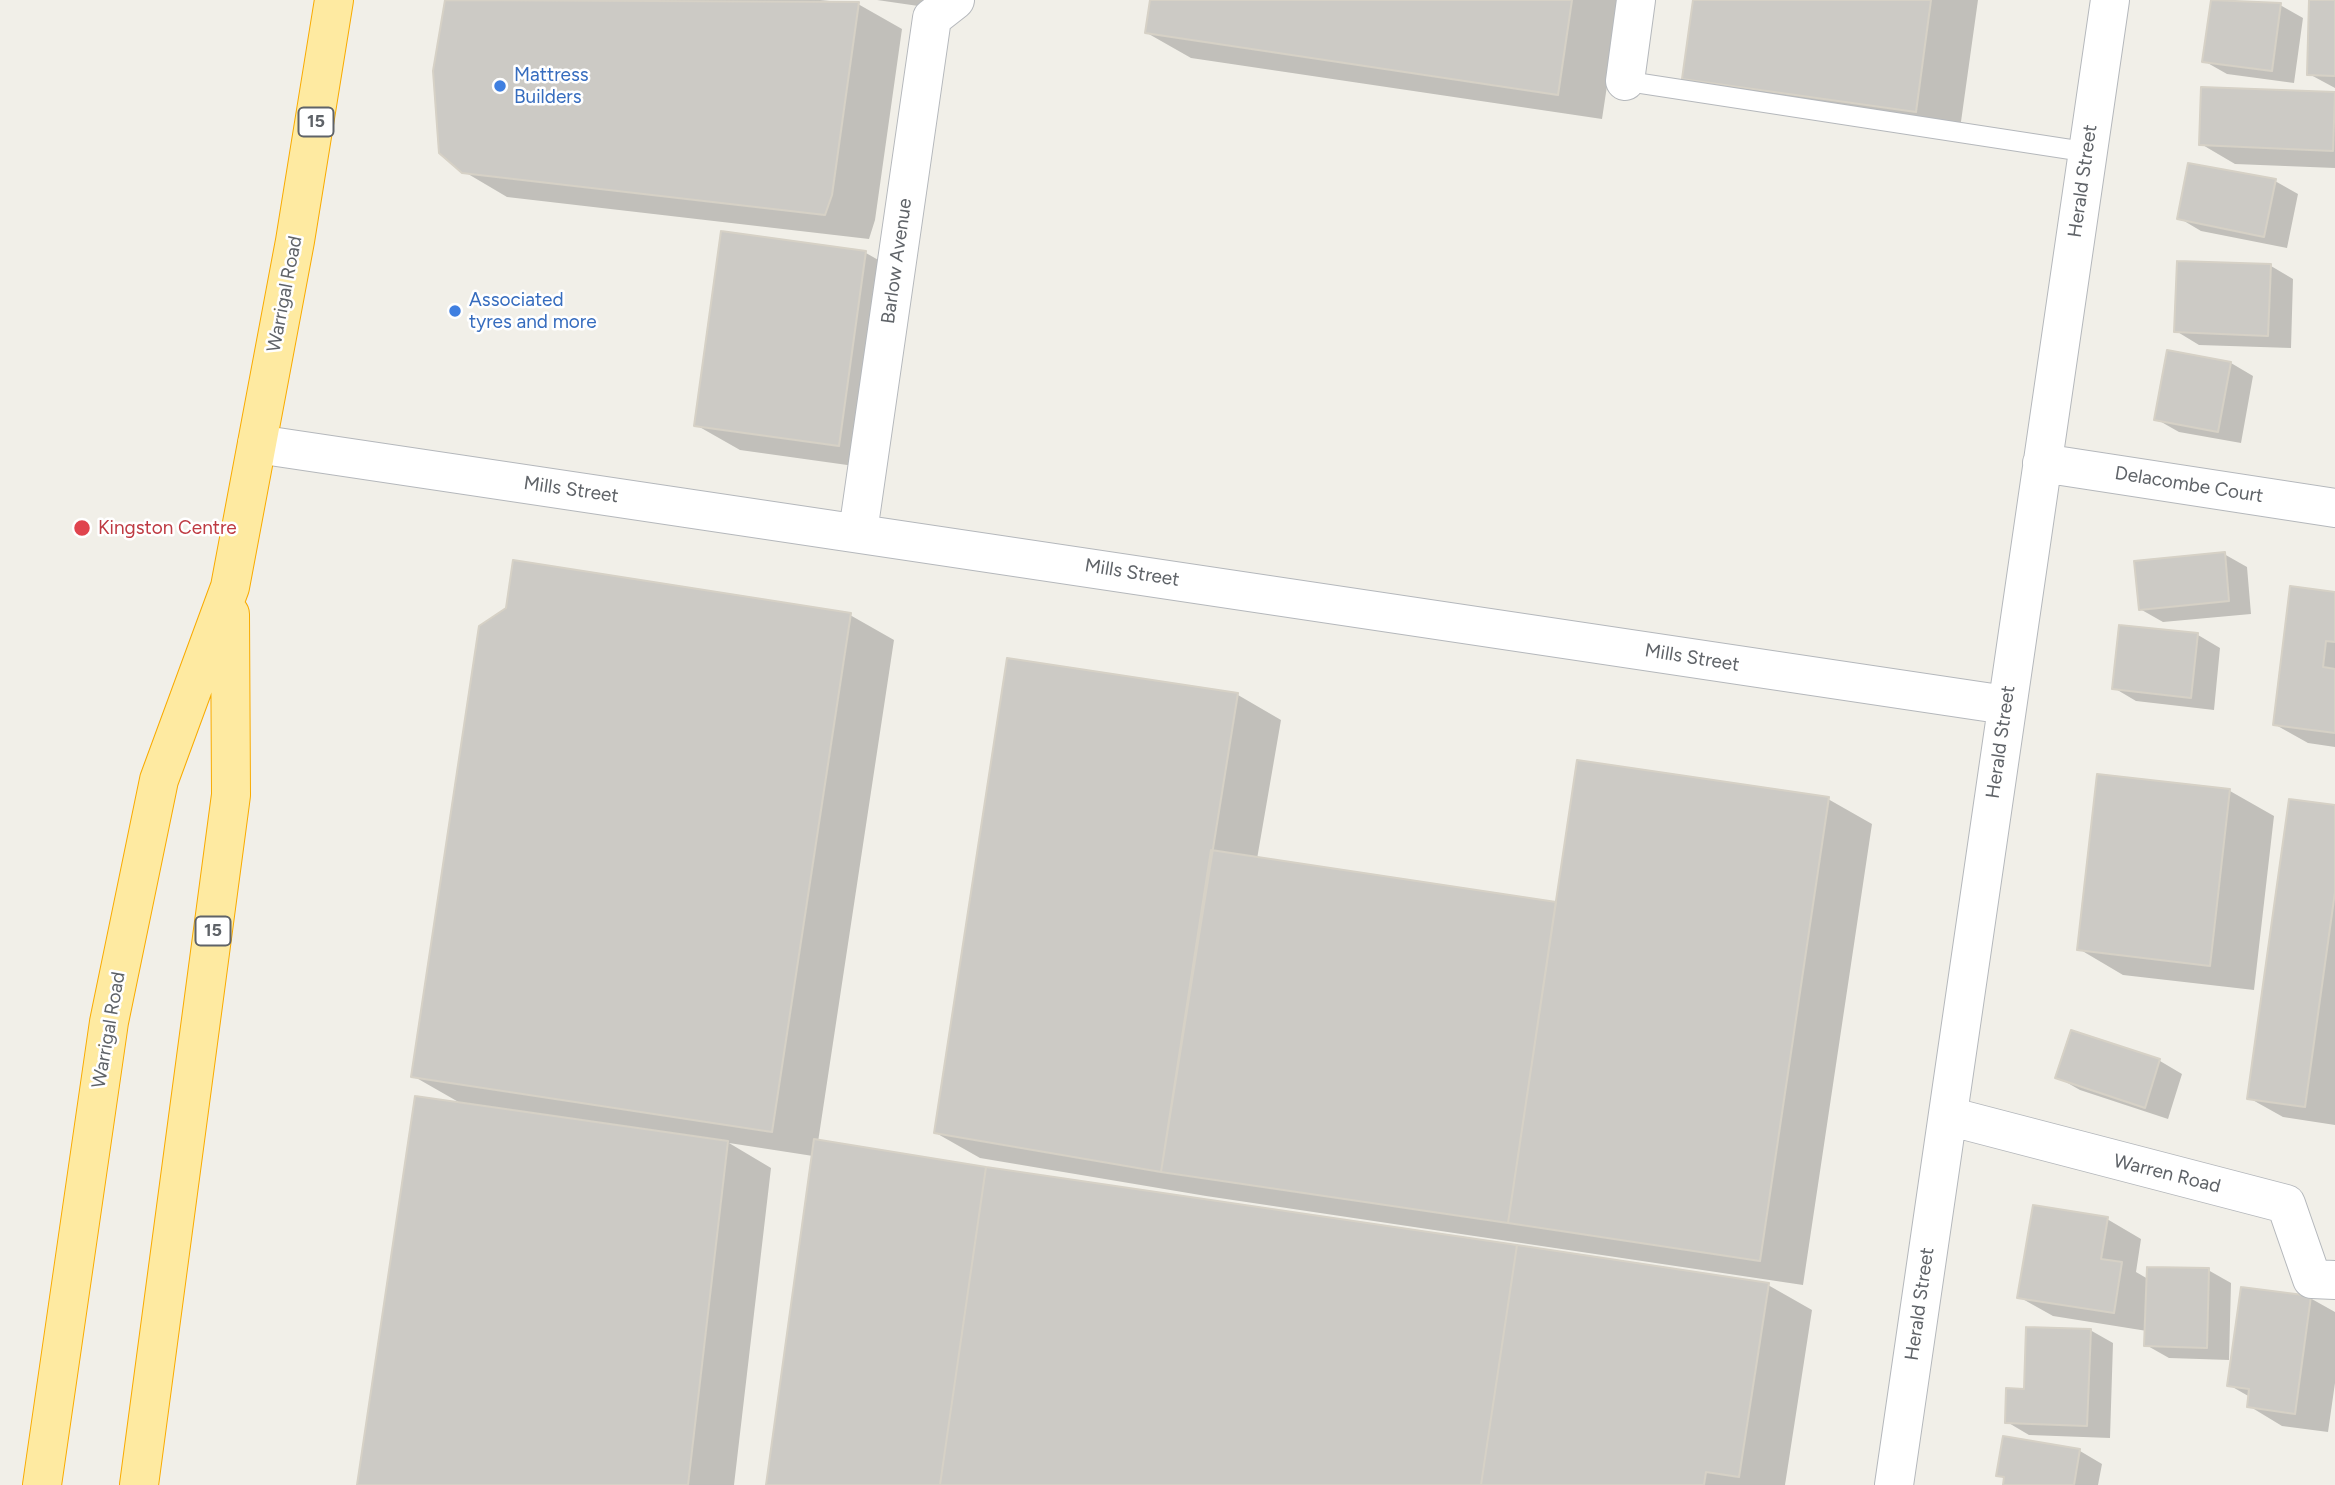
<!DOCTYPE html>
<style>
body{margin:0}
canvas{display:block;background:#f1efe8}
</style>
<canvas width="2335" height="1485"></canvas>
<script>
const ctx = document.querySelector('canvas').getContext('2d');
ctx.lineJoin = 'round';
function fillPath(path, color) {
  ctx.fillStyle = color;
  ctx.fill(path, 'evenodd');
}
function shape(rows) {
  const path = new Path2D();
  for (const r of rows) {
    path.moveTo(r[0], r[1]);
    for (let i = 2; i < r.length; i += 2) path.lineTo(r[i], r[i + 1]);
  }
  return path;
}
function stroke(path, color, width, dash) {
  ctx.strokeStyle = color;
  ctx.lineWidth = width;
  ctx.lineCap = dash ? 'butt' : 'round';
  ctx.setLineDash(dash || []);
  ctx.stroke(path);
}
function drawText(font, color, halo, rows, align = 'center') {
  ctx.font = font + ' Figtree,sans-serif';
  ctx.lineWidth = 5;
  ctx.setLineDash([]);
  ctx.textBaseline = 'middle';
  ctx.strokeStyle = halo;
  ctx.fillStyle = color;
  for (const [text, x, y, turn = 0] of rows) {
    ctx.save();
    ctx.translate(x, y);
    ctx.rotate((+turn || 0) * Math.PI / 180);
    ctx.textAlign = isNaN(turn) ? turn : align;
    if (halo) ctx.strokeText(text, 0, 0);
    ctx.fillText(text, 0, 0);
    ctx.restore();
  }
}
fillPath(shape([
 [447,0,820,0,858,4,902,29,875,220,869,239,507,197,463,171,435,71],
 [877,0,940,0,939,9],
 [1152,0,1620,0,1602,119,1191,58,1147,33],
 [1694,0,1978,0,1959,136,1727,103,1683,78],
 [2212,0,2280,5,2303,18,2294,83,2227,74,2204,61],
 [2311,0,2335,0,2335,88,2309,74],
 [2335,94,2335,168,2235,164,2201,144],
 [2275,181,2298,194,2287,248,2201,231,2179,218],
 [723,233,866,253,910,278,883,470,740,450,696,425],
 [2271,266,2293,279,2291,348,2199,345,2176,331],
 [2169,352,2231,363,2253,376,2241,443,2179,432,2156,419],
 [2224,554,2247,567,2251,614,2163,622,2140,609],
 [2335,594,2335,747,2308,743,2274,724],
 [850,615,894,640,818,1142,1768,1285,1812,1310,1785,1485,768,1485,813,1156,729,1143,771,1168,734,1485,359,1485,462,1104,413,1076],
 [2198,635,2220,648,2214,710,2136,701,2114,688],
 [1238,695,1281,720,1257,859,1558,904,1828,799,1872,824,1803,1285,1206,1196,980,1158,936,1133],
 [2099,776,2230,791,2274,816,2254,990,2123,975,2079,949],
 [2335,807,2335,1125,2283,1117,2249,1098],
 [2160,1061,2182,1074,2168,1119,2080,1090,2057,1077],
 [2107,1219,2141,1239,2136,1272,2148,1279,2208,1270,2231,1283,2229,1360,2169,1358,2146,1345,2147,1331,2053,1316,2019,1297],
 [2310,1298,2335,1312,2335,1383,2328,1432,2282,1426,2249,1406,2250,1397,2229,1385],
 [2090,1330,2113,1343,2110,1438,2029,1435,2007,1422,2026,1390],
 [2080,1451,2102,1464,2098,1485,2005,1485,2006,1479,1998,1475]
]), '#0003');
const building = shape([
 [445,0,859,2,832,195,825,215,462,173,439,153,433,71,445,0],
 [1150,0,1572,0,1558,95,1145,33,1150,0],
 [1693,0,1931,0,1916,112,1682,79,1693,0],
 [2211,0,2281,3,2272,71,2202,62,2211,0],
 [2309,0,2335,0,2335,76,2307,75,2309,0],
 [2201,87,2335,92,2333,151,2199,145,2201,87],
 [2188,163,2276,179,2264,237,2177,219,2188,163],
 [721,231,866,251,839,446,694,426,721,231],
 [2177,261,2271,264,2268,336,2174,332,2177,261],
 [2167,350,2231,362,2218,432,2154,420,2167,350],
 [2225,552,2229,601,2139,610,2134,561,2225,552],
 [513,560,851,613,772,1132,411,1077,479,626,506,608,513,560],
 [2290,586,2335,592,2335,642,2326,641,2323,667,2335,669,2335,733,2273,725,2290,586],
 [2119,625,2198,633,2191,698,2112,689,2119,625],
 [1007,658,1238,693,1161,1172,934,1133,1007,658],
 [1577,760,1829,797,1760,1261,1508,1223,1577,760],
 [2097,774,2230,789,2210,966,2077,950,2097,774],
 [2289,799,2335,805,2335,892,2305,1107,2247,1099,2289,799],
 [1211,850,1556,902,1508,1223,1161,1172,1211,850],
 [2071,1030,2160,1059,2145,1108,2055,1078,2071,1030],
 [415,1096,728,1141,688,1485,357,1485,415,1096],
 [814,1139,986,1167,940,1485,766,1485,814,1139],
 [986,1167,1517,1245,1481,1485,940,1485,986,1167],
 [2033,1205,2108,1217,2101,1259,2122,1262,2114,1313,2017,1298,2033,1205],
 [1517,1245,1769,1283,1739,1477,1706,1472,1704,1485,1481,1485,1517,1245],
 [2147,1267,2209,1268,2207,1348,2144,1346,2147,1267],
 [2241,1287,2311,1296,2295,1414,2247,1407,2249,1389,2227,1386,2241,1287],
 [2026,1327,2091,1329,2087,1426,2005,1423,2006,1388,2024,1389,2026,1327],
 [2003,1436,2080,1449,2074,1485,2003,1485,2004,1477,1996,1476,2003,1436]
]);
fillPath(building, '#cccac5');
stroke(building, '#d6d1c6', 2);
const service = shape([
 [1625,81,2087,152]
]);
const minor = shape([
 [1625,81,1636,0],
 [257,444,2006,705],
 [2042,463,2335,508],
 [858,532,932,18,955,0],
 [1948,1116,2286,1204,2312,1279,2335,1280],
 [1894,1485,2110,0]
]);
const trunk = shape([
 [42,1485,109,1022,159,780,230,587,295,241,334,0],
 [139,1485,231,795,230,614]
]);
stroke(service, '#b5b8bc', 21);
stroke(minor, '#b5b8bc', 40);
stroke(trunk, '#f9ab00', 40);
stroke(service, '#fff', 19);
stroke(minor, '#fff', 38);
stroke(trunk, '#feeaa1', 38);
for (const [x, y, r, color] of [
 [500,86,7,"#3f7fe0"],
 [455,311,7,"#3f7fe0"],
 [82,528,9,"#e0444e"]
]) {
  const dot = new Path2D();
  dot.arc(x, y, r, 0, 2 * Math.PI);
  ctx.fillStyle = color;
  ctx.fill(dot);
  stroke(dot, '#fff', 2.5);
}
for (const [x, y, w] of [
 [316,122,35],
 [213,931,35]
]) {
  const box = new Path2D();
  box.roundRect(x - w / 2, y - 14.5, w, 29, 5);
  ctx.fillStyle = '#fff';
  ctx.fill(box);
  stroke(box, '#5f6368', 2);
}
drawText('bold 18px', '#5f6368', null, [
 ["15",316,122],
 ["15",213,931]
]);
drawText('19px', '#366cbe', '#fff', [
 ["Mattress",514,75],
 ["Builders",514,97],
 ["Associated",469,300],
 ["tyres and more",469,322]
], 'left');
drawText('19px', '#5f6368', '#fff', [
 ["Herald Street",2083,181,-82],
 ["Barlow Avenue",897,261,-82],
 ["Warrigal Road",285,294,-79],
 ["Delacombe Court",2189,485,9],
 ["Mills Street",571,490,8],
 ["Mills Street",1132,573,9],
 ["Mills Street",1692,658,9],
 ["Herald Street",2001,742,-82],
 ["Warrigal Road",109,1030,-80],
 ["Warren Road",2167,1174,14],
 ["Herald Street",1920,1304,-82]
]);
drawText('19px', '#be3a42', '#fff', [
 ["Kingston Centre",98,528]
], 'left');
</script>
